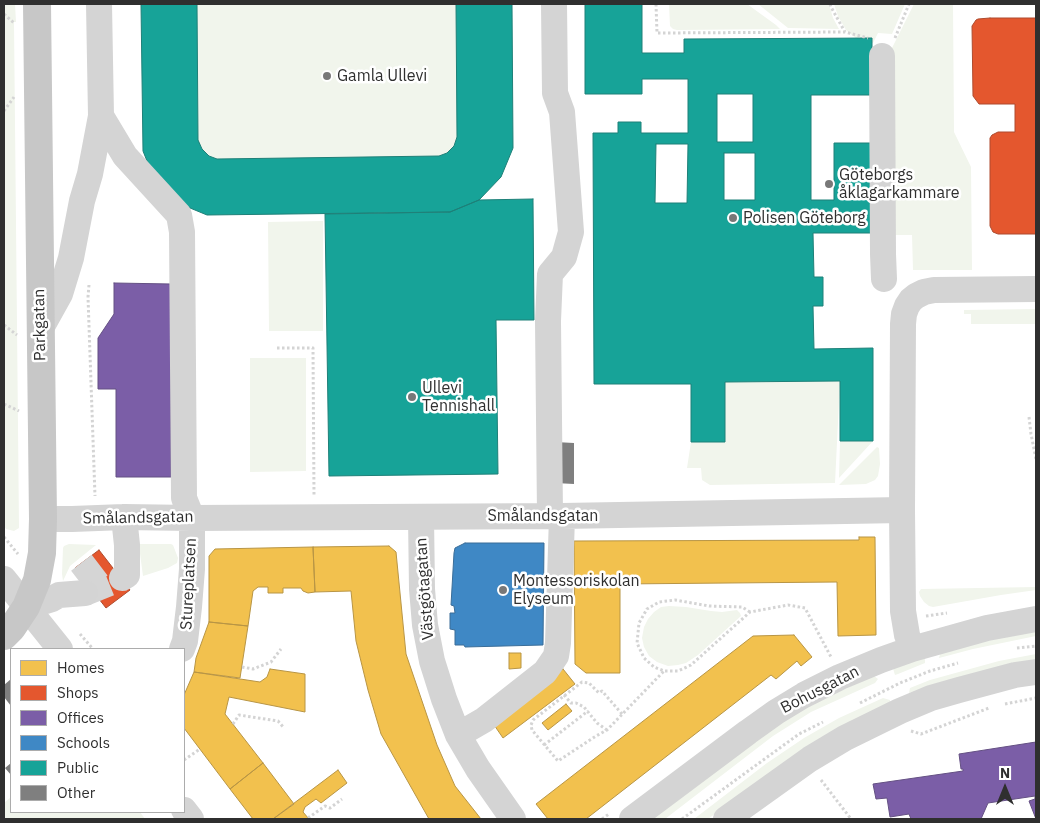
<!DOCTYPE html>
<meta charset="utf-8">
<style>
body{margin:0}
#map{position:relative;width:1040px;height:823px;overflow:hidden;background:#fff;font-family:"IBM Plex Sans",sans-serif}
canvas{display:block}
.frame{position:absolute;inset:0;border:5px solid #2f2f2f;pointer-events:none}
.legend{position:absolute;left:10px;top:648px;width:175px;height:165px;box-sizing:border-box;background:#fff;border:1px solid #acacac;margin:0;padding:6px 9px;list-style:none;font-size:15px;color:#2f2f2f}
.legend li{display:flex;align-items:center;gap:10px;height:25px}
.legend b{width:25px;border:1px solid #acacac}
.north{position:absolute;left:980px;top:763px;width:50px;height:50px;-webkit-text-stroke:4px #fff;paint-order:stroke;rotate:0deg;font-size:14px;font-weight:700;line-height:20px;text-align:center;color:#2f2f2f}
.north::after{content:'';display:block;margin:auto;width:18px;height:22px;background:#2f2f2f;clip-path:polygon(50% 0,100% 100%,50% 72%,0 100%)}
</style>
<div id="map">
<canvas width="1040" height="823"></canvas>
<div class="frame"></div>
<ul class="legend">
<li><b style="height:14px;background:#f2c14e"></b>Homes</li>
<li><b style="height:14px;background:#e4572e"></b>Shops</li>
<li><b style="height:14px;background:#7b5ea7"></b>Offices</li>
<li><b style="height:14px;background:#3f88c5"></b>Schools</li>
<li><b style="height:14px;background:#17a398"></b>Public</li>
<li><b style="height:14px;background:#7f7f7f"></b>Other</li>
</ul>
<div class="north">N</div>
</div>
<script>
const ctx = document.querySelector('canvas').getContext('2d');
ctx.lineJoin = 'round';
function fillPath(path, color) {
  ctx.fillStyle = color;
  ctx.fill(path, 'evenodd');
}
function shape(rows) {
  const path = new Path2D();
  for (const r of rows) {
    path.moveTo(r[0], r[1]);
    for (let i = 2; i < r.length; i += 2) path.lineTo(r[i], r[i + 1]);
  }
  return path;
}
function stroke(path, color, width, dash) {
  ctx.strokeStyle = color;
  ctx.lineWidth = width;
  ctx.lineCap = dash ? 'butt' : 'round';
  ctx.setLineDash(dash || []);
  ctx.stroke(path);
}
function drawText(font, color, halo, rows, align = 'center') {
  ctx.font = font + ' "IBM Plex Sans",sans-serif';
  ctx.lineWidth = 5;
  ctx.setLineDash([]);
  ctx.textBaseline = 'middle';
  ctx.strokeStyle = halo;
  ctx.fillStyle = color;
  for (const [text, x, y, turn = 0] of rows) {
    ctx.save();
    ctx.translate(x, y);
    ctx.rotate((+turn || 0) * Math.PI / 180);
    ctx.textAlign = isNaN(turn) ? turn : align;
    if (halo) ctx.strokeText(text, 0, 0);
    ctx.fillText(text, 0, 0);
    ctx.restore();
  }
}
fillPath(shape([
 [4,4,15,4,16,22,14,22,19,528,14,531,6,529,4,526],
 [141,4,512,4,513,148,501,177,479,200,450,212,207,215,155,181,143,151],
 [669,4,747,4,776,25,780,29,677,30,673,29,670,26],
 [758,4,829,4,833,18,839,29,788,28],
 [834,4,905,4,892,34,878,33,873,43,866,42,858,40,846,30,838,16],
 [914,4,953,4,954,132,971,167,972,270,913,270,912,235,887,235,886,60],
 [323,221,323,331,269,331,268,222],
 [1036,309,1036,324,971,324,971,314,964,314,964,310],
 [250,358,306,358,306,471,250,472],
 [840,381,835,483,710,485,702,480,701,468,687,468,691,442,725,441,725,382],
 [840,441,873,441,839,478],
 [877,447,879,448,880,464,878,476,875,480,866,484,839,485],
 [69,544,96,545,70,566,63,581,62,574,63,548,64,546],
 [140,544,171,544,173,545,178,558,177,563,168,568,143,576,139,546],
 [1036,587,1036,590,1001,595,933,607,929,606,924,602,920,596,919,592,921,589],
 [669,606,686,607,711,611,722,612,737,610,740,613,741,616,698,655,686,663,678,665,668,666,657,662,649,656,644,647,642,638,644,627,648,619,654,612,661,607],
 [1036,628,1036,636,973,649,939,658,941,651],
 [1036,654,1036,662,909,693,910,688,930,680,999,661],
 [925,657,925,663,898,674,895,675,894,672,893,668],
 [874,676,878,679,875,683,811,712,773,736,665,819,649,819,802,708],
 [883,698,890,700,890,703,771,772,708,819,694,819,767,763,804,738,839,718],
 [11,797,11,812,140,812,145,819,4,819,4,803]
]), '#f1f5ec');
const homes = shape([
 [859,537,875,537,876,635,838,636,837,582,620,584,620,673,586,673,575,664,574,541,859,540,859,537],
 [389,546,396,552,406,654,437,745,455,786,481,819,429,819,381,734,368,690,356,641,351,591,315,592,313,547,389,546],
 [313,547,315,592,308,593,303,591,301,588,283,588,283,593,268,593,268,587,258,587,253,591,248,626,209,622,209,556,215,549,313,547],
 [209,622,248,626,240,678,194,672,196,658,209,622],
 [794,635,812,657,801,666,797,661,776,679,771,675,586,819,548,819,536,804,753,636,794,635],
 [509,653,521,653,521,668,509,669,509,653],
 [270,669,305,674,305,712,229,697,225,714,263,763,230,789,184,728,184,695,194,672,260,682,267,677,270,669],
 [563,669,575,684,503,738,492,722,563,669],
 [566,704,572,711,548,730,542,723,566,704],
 [263,763,294,804,273,819,253,819,230,789,263,763],
 [338,770,347,783,321,803,316,799,305,807,303,812,309,819,273,819,338,770]
]);
fillPath(homes, '#f2c14e');
stroke(homes, '#b89545', 1);
const shops = shape([
 [990,18,1036,18,1036,234,998,234,993,232,990,226,990,138,992,135,998,132,1015,132,1015,104,979,104,973,96,972,26,976,20,978,19,990,18],
 [99,550,130,590,106,608,75,568,99,550]
]);
fillPath(shops, '#e4572e');
stroke(shops, '#ae4b2e', 1);
const offices = shape([
 [114,283,171,284,171,477,116,477,116,389,98,389,98,338,114,314,114,283],
 [1036,742,1036,819,1029,801,1035,799,1035,796,988,803,981,819,911,819,909,814,890,817,887,798,876,799,873,784,963,771,963,769,961,769,959,754,1036,742]
]);
fillPath(offices, '#7b5ea7');
stroke(offices, '#645083', 1);
const schools = shape([
 [465,543,544,543,543,645,465,647,464,645,455,645,455,630,450,629,450,613,455,613,454,606,451,605,454,553,455,548,465,543]
]);
fillPath(schools, '#3f88c5');
stroke(schools, '#3a6d98', 1);
const public = shape([
 [141,4,197,4,198,140,202,149,209,156,217,159,439,156,447,153,454,146,457,137,456,4,512,4,513,148,501,177,479,200,450,212,207,215,178,203,155,181,143,151,141,4],
 [585,4,642,4,642,53,684,53,684,39,872,38,872,95,811,95,811,200,834,200,834,143,871,143,871,233,813,233,814,277,823,277,823,306,813,306,814,349,873,348,873,441,840,441,840,381,725,382,725,442,691,442,691,384,594,384,593,133,618,133,618,122,641,122,641,133,688,133,688,79,642,79,642,94,585,94,585,4],
 [717,94,753,94,753,142,717,142,717,94],
 [656,144,688,144,687,203,655,203,656,144],
 [724,153,755,153,755,200,724,200,724,153],
 [533,199,534,320,496,320,498,474,329,476,325,214,450,212,479,200,533,199]
]);
fillPath(public, '#17a398');
stroke(public, '#1e8078', 1);
fillPath(shape([
 [555,442,574,443,574,484,555,483],
 [11,679,11,706,4,697,4,685],
 [11,763,11,775,5,768]
]), '#7f7f7f');
stroke(shape([
 [79,581,109,558],
 [85,593,122,578]
]), '#d5d5d5', 26, [26, 13]);
stroke(shape([
 [656,4,657,33,845,32,868,38],
 [830,4,831,7,845,32],
 [4,14,14,23],
 [895,38,909,4],
 [4,111,14,97],
 [89,285,88,297,95,496],
 [4,325,17,335],
 [277,348,313,348,314,496],
 [4,404,19,411],
 [1029,417,1031,434,1036,459],
 [4,537,18,554],
 [750,612,742,607,709,606,675,600,659,602,647,609,639,623,637,643,644,658,654,667,664,671,678,671,691,665,750,612,788,605,805,608,831,657],
 [926,616,947,613],
 [80,634,93,649],
 [1017,648,1036,646],
 [242,667,253,669,271,662,281,649],
 [564,695,571,703,576,703,584,707,597,723,607,730],
 [860,703,900,683,930,671,958,663],
 [1005,704,1036,698],
 [622,714,602,691,599,693,589,683,582,682,533,720,531,725,532,730,558,761,596,736,607,730,664,671],
 [233,724,239,715,278,721,284,728],
 [911,731,921,734,989,708],
 [544,745,588,711],
 [184,760,200,749],
 [821,780,851,819],
 [308,818,325,806,330,808,342,799],
 [602,819,609,814],
 [682,819,799,734,823,722]
]), '#d4d4d4', 3, [2.5, 2.5]);
stroke(shape([
 [99,4,101,116,125,156,179,215,182,232,184,498,192,518,192,569,189,607,185,641,182,649],
 [882,56,883,254,884,279],
 [40,330,60,294,71,258,82,201,90,174,101,116],
 [902,510,903,324,904,314,907,306,911,300,916,296,924,292,934,290,1036,289],
 [550,515,548,321,550,274,564,257,571,232,562,112,555,93,554,4],
 [421,517,422,589,425,625,432,661,444,699,458,735,478,769,513,819],
 [43,519,72,519,124,517,192,518,562,516,902,510,903,611,907,635,912,649],
 [122,578,127,575,127,545,124,517],
 [4,579,60,649],
 [26,607,52,599,59,595,85,593],
 [458,735,484,720,545,672,556,656,558,643,562,516],
 [184,810,191,819],
 [632,819,748,732,776,712,804,695,840,677,881,660,912,649,987,628,1036,619],
 [726,819,810,759,845,738,900,711,931,698,959,690,1015,675,1036,672]
]), '#d4d4d4', 26);
stroke(shape([
 [4,636,12,628,26,607,37,580,42,553,43,519,37,4]
]), '#c7c7c7', 28);
for (const [x, y, r, color] of [
 [327,76,5,"#787878"],
 [829,184,5,"#787878"],
 [733,218,5,"#787878"],
 [412,397,5,"#787878"],
 [503,590,5,"#787878"]
]) {
  const dot = new Path2D();
  dot.arc(x, y, r, 0, 2 * Math.PI);
  ctx.fillStyle = color;
  ctx.fill(dot);
  stroke(dot, '#fff', 2);
}
drawText('16px', '#2f2f2f', '#fff', [
 ["Gamla Ullevi",337,76],
 ["Göteborgs",839,175],
 ["åklagarkammare",839,193],
 ["Polisen Göteborg",743,218],
 ["Ullevi",422,388],
 ["Tennishall",422,406],
 ["Montessoriskolan",513,581],
 ["Elyseum",513,599]
], 'left');
drawText('16px', '#2f2f2f', '#fff', [
 ["Parkgatan",40,325,-91],
 ["Smålandsgatan",543,516],
 ["Smålandsgatan",138,518,-1],
 ["Stureplatsen",189,584,-87],
 ["Västgötagatan",425,589,-94],
 ["Bohusgatan",820,690,-27]
]);
</script>
